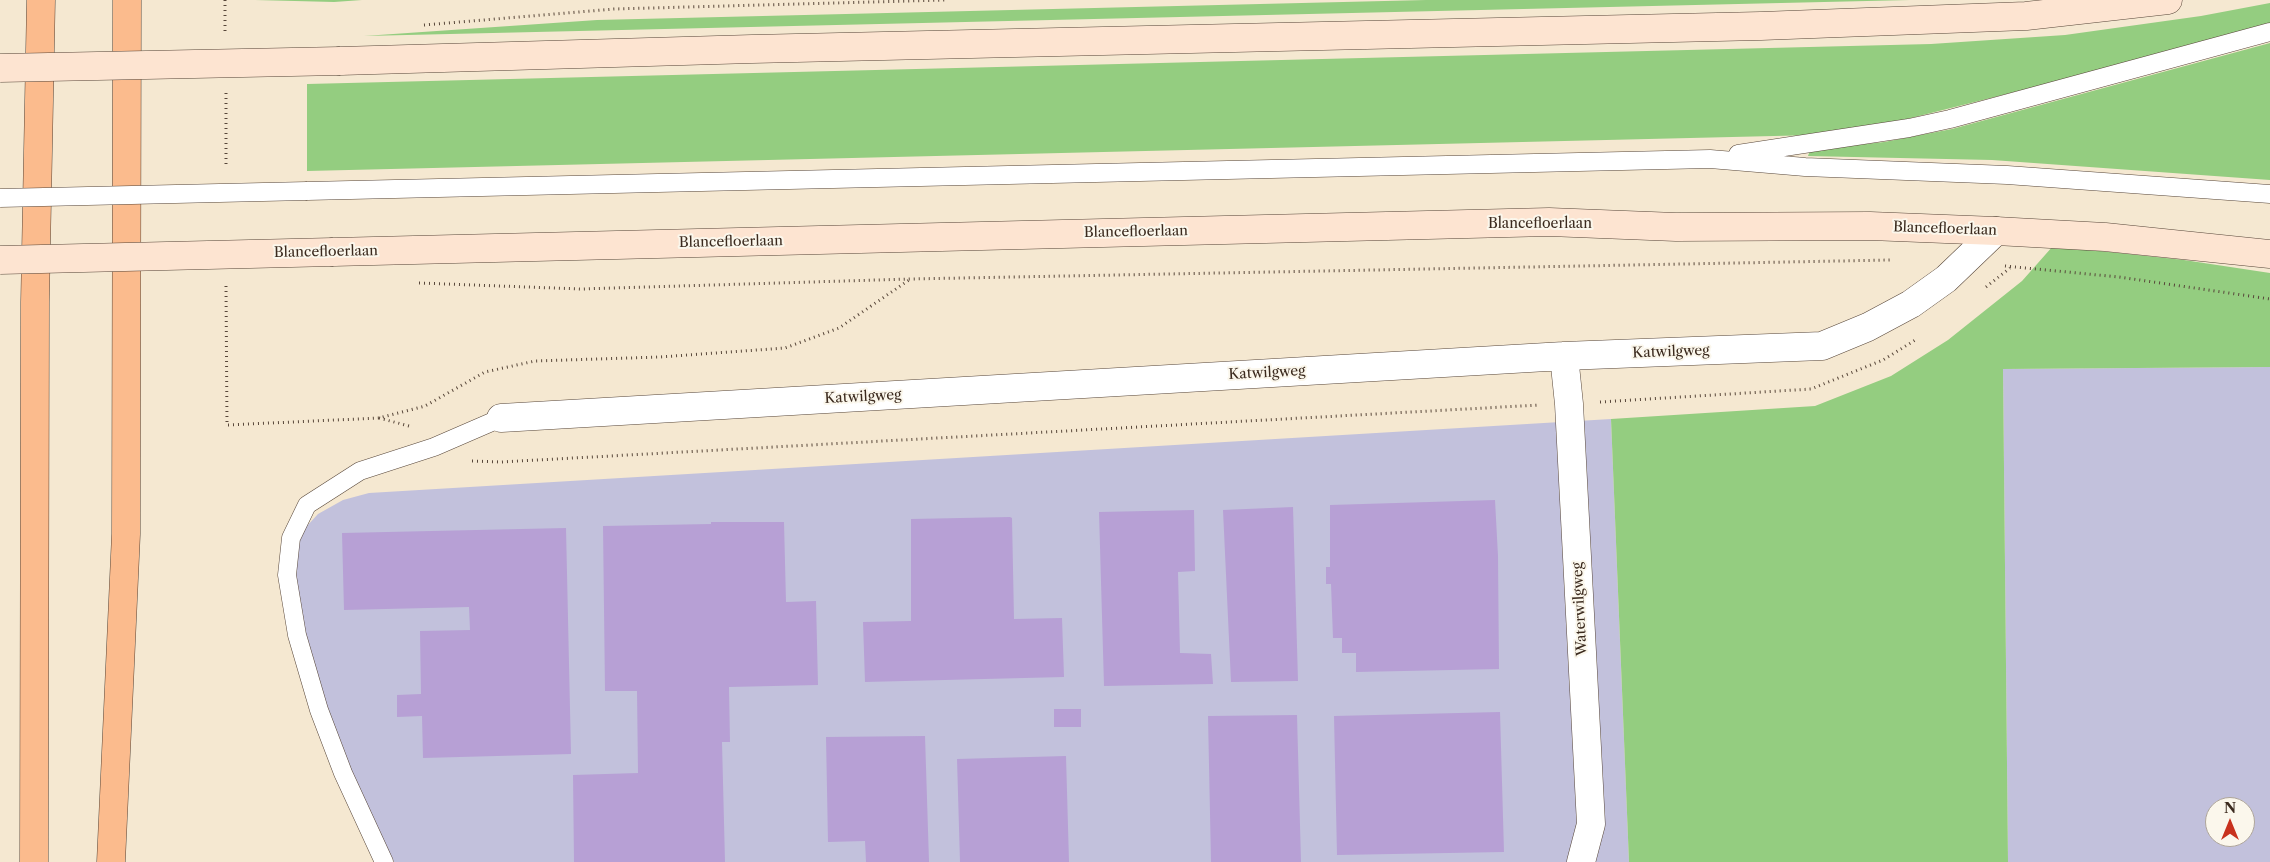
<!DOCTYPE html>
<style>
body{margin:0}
#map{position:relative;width:2270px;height:862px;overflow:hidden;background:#f5e8d1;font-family:"Libre Caslon Text",serif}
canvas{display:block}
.north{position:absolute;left:2205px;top:797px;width:50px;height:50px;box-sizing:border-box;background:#fbf7ec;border:1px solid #aea59a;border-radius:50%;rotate:0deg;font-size:14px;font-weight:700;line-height:20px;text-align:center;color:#3b2a1e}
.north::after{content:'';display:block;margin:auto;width:18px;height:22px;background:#c8321e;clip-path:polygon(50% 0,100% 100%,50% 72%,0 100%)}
</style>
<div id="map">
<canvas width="2270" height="862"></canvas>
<div class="north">N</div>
</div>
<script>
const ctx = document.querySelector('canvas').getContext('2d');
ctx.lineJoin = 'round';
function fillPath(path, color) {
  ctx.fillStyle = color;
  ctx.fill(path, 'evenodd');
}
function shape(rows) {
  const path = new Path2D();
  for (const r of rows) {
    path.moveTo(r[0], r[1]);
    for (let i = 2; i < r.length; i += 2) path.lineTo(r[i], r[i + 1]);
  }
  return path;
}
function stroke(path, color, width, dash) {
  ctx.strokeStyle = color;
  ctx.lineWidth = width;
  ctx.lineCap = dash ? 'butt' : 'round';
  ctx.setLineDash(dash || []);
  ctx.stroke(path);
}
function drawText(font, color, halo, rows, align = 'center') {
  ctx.font = font + ' "Libre Caslon Text",serif';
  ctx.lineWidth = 4;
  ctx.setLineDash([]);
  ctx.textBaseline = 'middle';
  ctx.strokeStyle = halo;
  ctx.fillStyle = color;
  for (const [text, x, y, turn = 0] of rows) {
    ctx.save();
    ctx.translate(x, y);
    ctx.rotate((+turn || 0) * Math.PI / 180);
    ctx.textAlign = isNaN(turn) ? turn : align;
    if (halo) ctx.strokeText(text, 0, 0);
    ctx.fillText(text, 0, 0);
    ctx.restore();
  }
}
fillPath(shape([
 [2270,367,2270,862,2008,862,2003,369],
 [2215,807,2245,807,2245,837,2215,837],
 [1611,419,1629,862,394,862,351,775,324,709,302,634,292,576,295,539,318,514,343,500,369,493]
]), '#c2c1dc');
fillPath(shape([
 [255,0,362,0,334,2],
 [1426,0,1910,0,364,36,597,20],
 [2270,3,2270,28,1887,124,1816,135,307,171,307,84,1931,44,2065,35,2201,16],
 [2270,43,2270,180,1992,160,1808,156,1810,150,1884,142,1952,129],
 [2053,246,2184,260,2270,273,2270,367,2003,369,2008,862,1629,862,1611,419,1815,406,1891,376,1948,340,2022,281]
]), '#94cd80');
fillPath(shape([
 [1495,500,1498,556,1499,669,1356,672,1356,653,1342,653,1342,638,1333,638,1331,584,1326,584,1326,567,1330,567,1330,505],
 [1293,507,1298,681,1231,682,1223,510],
 [1194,510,1195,571,1178,572,1180,653,1211,654,1213,684,1104,686,1099,512],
 [1010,517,1012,518,1014,619,1062,618,1064,677,865,682,863,622,911,621,911,519],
 [711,522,784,522,786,602,816,601,818,685,729,687,730,742,722,742,725,862,574,862,573,775,638,773,637,691,605,691,603,526,711,524],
 [566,528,571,754,423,758,422,716,397,717,397,695,421,694,420,631,470,630,469,607,344,610,342,533],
 [1054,709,1081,709,1081,727,1054,727],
 [1500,712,1504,852,1337,855,1334,716],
 [1297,715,1301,862,1211,862,1208,716],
 [925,736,929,862,866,862,865,841,828,842,826,737],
 [1066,756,1069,862,960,862,957,759]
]), '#b7a0d5');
const lane = shape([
 [1738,154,1909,128,1950,119,2270,32],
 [307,191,1710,159,1805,167,2007,175,2270,194],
 [384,862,343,773,319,710,297,635,287,575,291,538,307,505,360,471,434,447,501,418]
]);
const street = shape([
 [1564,356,1569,404,1591,824,1581,862],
 [501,418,1564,356,1822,346,1868,327,1911,304,1946,279,1996,231]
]);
const secondary = shape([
 [340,61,752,49,1761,26,2026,16,2168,0],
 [333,252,1549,222,1676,227,1870,226,1996,231,2105,237,2270,254]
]);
const highway = shape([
 [34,862,35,302,41,0],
 [111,862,126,534,127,0]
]);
stroke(lane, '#574639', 19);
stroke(street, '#574639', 29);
stroke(secondary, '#574639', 29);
stroke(highway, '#574639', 29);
stroke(shape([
 [225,0,225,32],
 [424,25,614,9,945,0],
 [226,93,226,167],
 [2005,266,2119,277,2270,299],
 [419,283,581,289,910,279,1890,260],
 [226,286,227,425,379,418,425,406,485,372,535,361,660,357,785,348,839,328,909,280],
 [1986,287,2010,268],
 [1600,402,1811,389,1883,360,1917,339],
 [379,418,409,426],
 [472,461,501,462,1539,405]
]), '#574639', 3, [1, 4]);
stroke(lane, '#fff', 18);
stroke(street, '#fff', 28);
stroke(secondary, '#fde4d1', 28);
stroke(highway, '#fbbb8d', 28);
const laneBridge = shape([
 [0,198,307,191]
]);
const secondaryBridge = shape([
 [0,68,340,61],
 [0,260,333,252]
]);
stroke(laneBridge, '#574639', 19, []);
stroke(secondaryBridge, '#574639', 29, []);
stroke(laneBridge, '#fff', 18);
stroke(secondaryBridge, '#fde4d1', 28);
drawText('14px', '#3b2a1e', '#fbf7ec', [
 ["Blancefloerlaan",1540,224],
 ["Blancefloerlaan",1945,229,2],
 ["Blancefloerlaan",1136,232,-1],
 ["Blancefloerlaan",731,242,-1],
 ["Blancefloerlaan",326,252,-1],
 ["Katwilgweg",1671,352,-2],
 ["Katwilgweg",1267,373,-3],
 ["Katwilgweg",863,397,-3],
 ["Waterwilgweg",1580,609,-93]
]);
</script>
